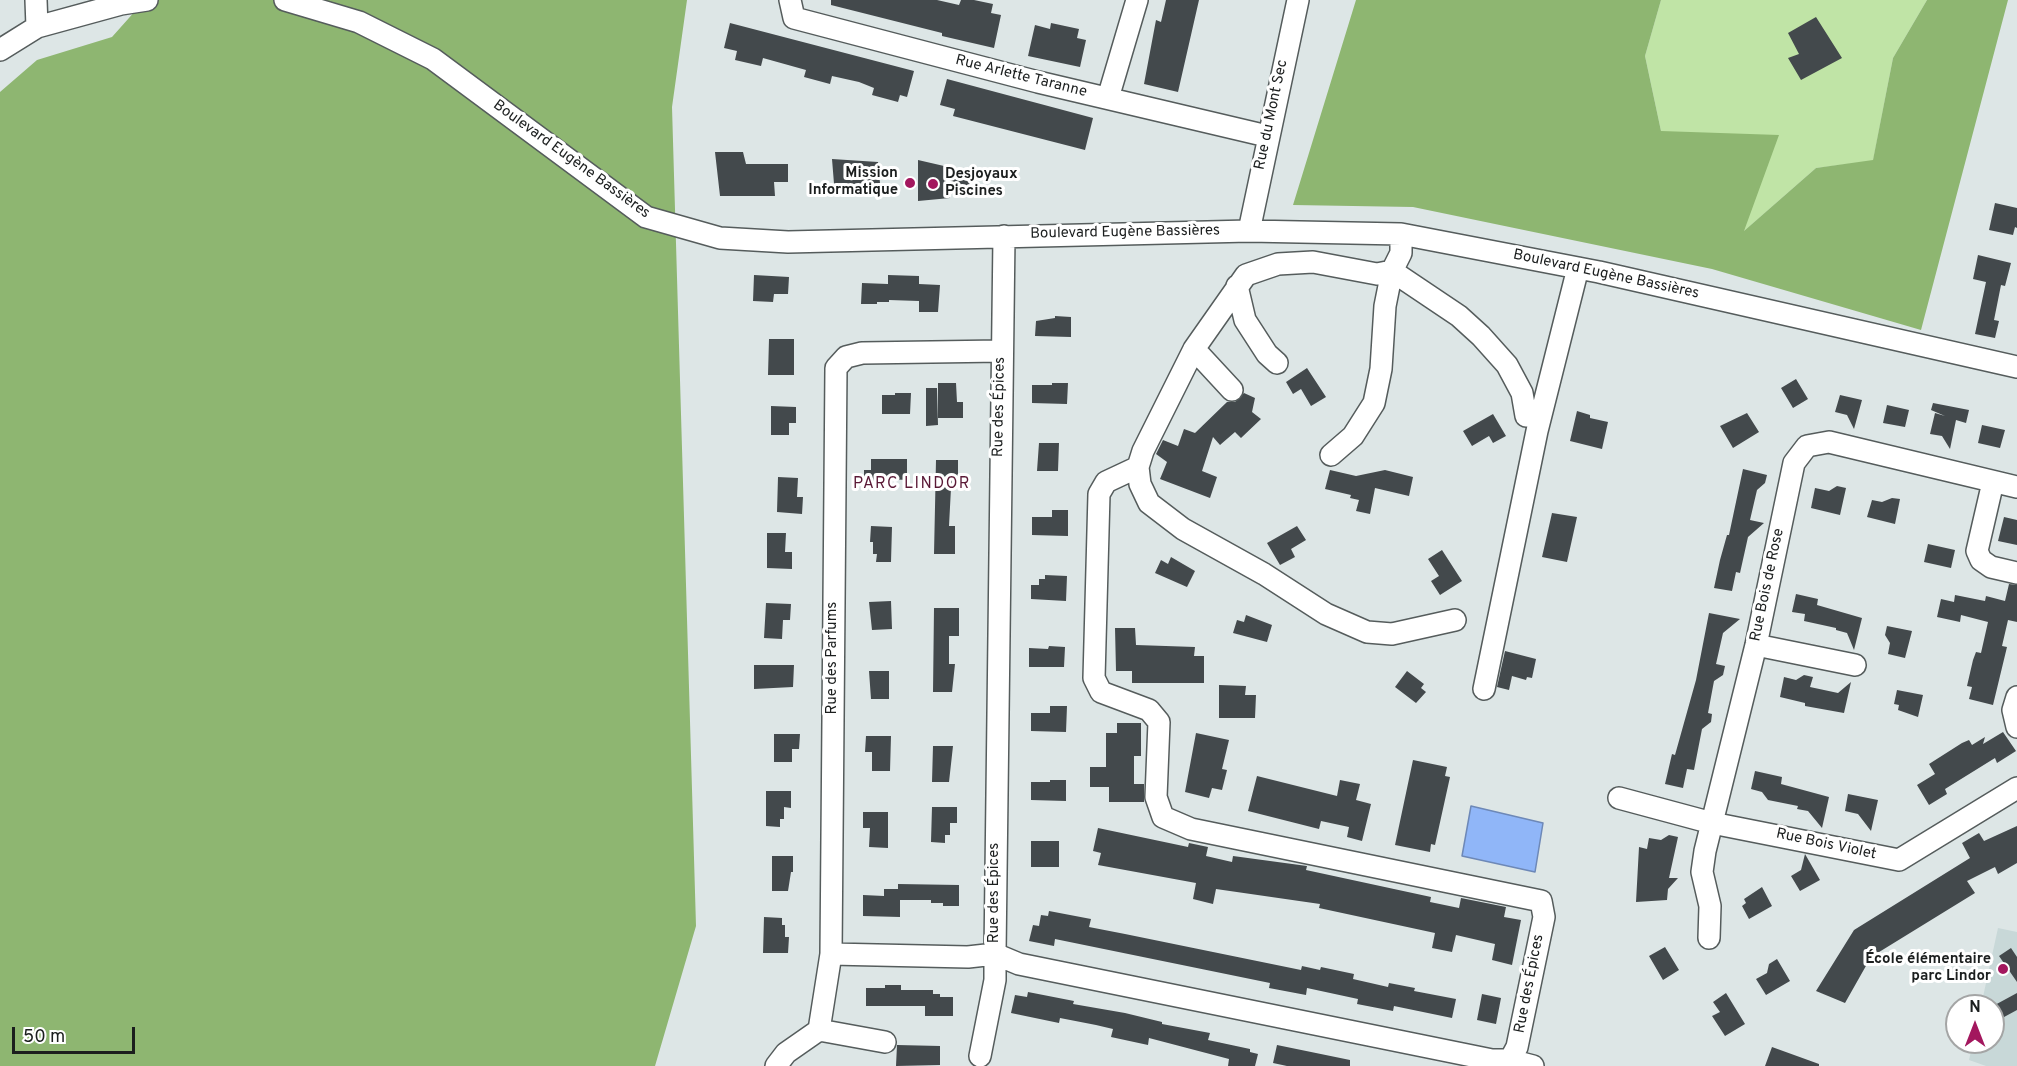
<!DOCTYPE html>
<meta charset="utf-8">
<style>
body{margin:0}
#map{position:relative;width:2017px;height:1066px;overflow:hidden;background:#dde6e6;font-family:Overpass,sans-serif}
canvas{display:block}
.north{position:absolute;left:1945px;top:994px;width:60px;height:60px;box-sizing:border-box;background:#fff;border:2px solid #a4a5a5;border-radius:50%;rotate:0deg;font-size:16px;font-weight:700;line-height:24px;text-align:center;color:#1b1e1e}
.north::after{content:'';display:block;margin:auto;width:21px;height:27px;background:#a3175e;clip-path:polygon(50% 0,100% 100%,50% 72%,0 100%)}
.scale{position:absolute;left:12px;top:1027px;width:123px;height:27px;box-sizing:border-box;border:3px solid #1b1e1e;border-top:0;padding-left:8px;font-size:18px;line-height:21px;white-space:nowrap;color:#1b1e1e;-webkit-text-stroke:4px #fff;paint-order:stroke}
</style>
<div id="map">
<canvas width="2017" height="1066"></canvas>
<div class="north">N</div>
<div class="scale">50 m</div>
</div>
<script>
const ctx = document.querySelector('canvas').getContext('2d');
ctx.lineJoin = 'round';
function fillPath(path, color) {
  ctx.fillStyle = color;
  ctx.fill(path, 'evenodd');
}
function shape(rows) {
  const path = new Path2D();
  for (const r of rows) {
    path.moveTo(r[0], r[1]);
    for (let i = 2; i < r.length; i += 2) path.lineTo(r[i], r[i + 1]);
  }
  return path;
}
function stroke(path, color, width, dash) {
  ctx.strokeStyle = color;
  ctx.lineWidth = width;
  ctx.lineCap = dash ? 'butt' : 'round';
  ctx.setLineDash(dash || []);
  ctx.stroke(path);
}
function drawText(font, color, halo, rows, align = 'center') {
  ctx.font = font + ' Overpass,sans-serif';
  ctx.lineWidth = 6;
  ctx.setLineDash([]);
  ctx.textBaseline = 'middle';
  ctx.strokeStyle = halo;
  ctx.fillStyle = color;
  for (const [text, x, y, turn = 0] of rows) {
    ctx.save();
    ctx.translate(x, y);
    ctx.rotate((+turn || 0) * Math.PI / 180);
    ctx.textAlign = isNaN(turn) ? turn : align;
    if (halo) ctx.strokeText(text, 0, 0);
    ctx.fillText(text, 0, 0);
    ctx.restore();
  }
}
fillPath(shape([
 [1998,928,2017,932,2017,1066,1986,1066,1969,1060,1973,1042,1993,1042,1993,1006,1981,1006]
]), '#c8d8d8');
fillPath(shape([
 [1661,0,1927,0,1893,58,1873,161,1816,168,1743,232,1661,131,1645,56]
]), '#c0e4a6');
fillPath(shape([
 [145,0,687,0,672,107,696,926,655,1066,0,1066,0,92,37,60,112,37],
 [1356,0,1661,0,1645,56,1661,131,1779,135,1744,231,1816,168,1873,160,1893,58,1927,0,2008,0,1921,330,1712,269,1413,207,1293,205]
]), '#8eb671');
const water = shape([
 [1471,806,1543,823,1535,872,1462,856,1471,806]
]);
fillPath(water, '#90b6f8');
stroke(water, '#6d88b7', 1.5);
fillPath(shape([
 [831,0,937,0,959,5,961,0,974,0,993,4,991,13,1001,15,994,48,942,36,942,33,831,5],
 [1166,0,1199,0,1178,92,1144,84,1156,20,1161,22],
 [1816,17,1842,58,1801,80,1788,58,1799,54,1788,33],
 [730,23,914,71,907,97,900,95,898,102,872,95,874,88,859,82,832,76,830,84,804,77,806,70,763,58,761,66,735,60,737,51,724,48],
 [1051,23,1079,29,1077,38,1086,40,1080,67,1028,56,1035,25,1050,29],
 [947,79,1093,118,1085,150,953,116,955,109,940,105],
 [715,152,743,152,746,164,788,164,788,182,774,182,775,196,720,196],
 [832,159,878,162,881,194,835,196],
 [918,160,970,172,970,192,958,191,958,194,950,194,950,198,918,201],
 [1995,203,2017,208,2017,228,2015,227,2013,235,1989,230],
 [1978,255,2011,263,2005,286,2001,285,1994,320,1999,321,1995,338,1975,334,1986,282,1973,279],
 [754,275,789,277,788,294,774,294,773,302,753,301],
 [888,275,919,276,919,284,940,285,938,312,919,312,919,301,889,300,889,302,877,302,877,304,861,304,862,283,888,284],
 [1055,316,1071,317,1071,337,1035,336,1036,321,1055,318],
 [769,339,794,339,794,375,768,375],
 [1307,368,1326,397,1311,406,1301,389,1293,394,1286,382],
 [1796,379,1808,399,1793,408,1781,388],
 [938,383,956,383,957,402,963,402,963,418,938,418],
 [1052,383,1068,383,1067,404,1032,403,1032,385,1052,385],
 [926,388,937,388,938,425,926,426],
 [895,393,911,393,910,414,882,414,882,395,895,395],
 [1244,393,1255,398,1252,412,1261,419,1241,438,1235,432,1220,445,1213,437,1202,471,1217,477,1210,498,1160,479,1167,462,1156,454,1163,440,1178,446,1184,429,1195,433,1227,402,1235,402],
 [1840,395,1862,400,1854,429,1847,415,1835,412],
 [1933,403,1969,410,1966,423,1956,420,1950,449,1942,436,1930,434,1935,413,1945,416,1931,410],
 [1887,405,1909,410,1905,427,1883,423],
 [771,406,796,407,796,423,789,423,789,435,771,435],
 [1577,411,1590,415,1590,418,1608,422,1602,449,1570,441],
 [1747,413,1759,432,1733,448,1720,426],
 [1493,414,1506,436,1493,443,1489,436,1472,446,1463,431],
 [1982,425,2005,430,2000,448,1978,443],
 [1039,443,1059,443,1058,471,1037,471],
 [871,459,907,459,907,480,887,479,887,484,864,484,864,470,871,470],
 [936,460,958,460,958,476,955,476,955,488,951,488,949,526,955,526,955,554,934,554],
 [1743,469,1767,475,1765,483,1757,490,1750,520,1764,523,1748,537,1740,573,1736,572,1732,591,1714,588,1720,560,1727,535,1729,535],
 [1330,470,1356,476,1385,470,1413,477,1409,496,1375,488,1370,514,1356,511,1359,500,1350,498,1351,495,1325,489],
 [778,477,798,478,797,497,803,497,802,514,777,512],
 [1837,486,1846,488,1840,515,1811,508,1815,488,1829,491],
 [1892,498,1900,499,1895,524,1867,517,1872,500,1882,502],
 [1052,510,1068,510,1068,536,1032,535,1032,517,1052,517],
 [1552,513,1577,517,1567,562,1542,557],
 [2004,517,2017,520,2017,545,1998,541],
 [871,526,892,527,891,562,876,562,877,554,873,554,873,542,870,542],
 [1297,526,1306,540,1291,549,1295,557,1280,565,1267,543],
 [767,533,786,533,785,552,792,552,792,569,767,568],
 [1928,544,1955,550,1951,568,1924,562],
 [1442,550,1462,581,1440,595,1431,581,1439,576,1428,559],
 [1171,557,1195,571,1187,587,1155,573,1161,560,1168,564],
 [1045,575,1067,576,1066,601,1031,599,1031,585,1039,585,1039,579,1045,579],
 [2009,584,2017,585,2017,622,2008,620,2002,646,2007,647,1993,705,1969,699,1972,687,1967,686,1973,660,1976,652,1981,653,1988,622,1961,615,1960,622,1937,617,1941,599,1954,602,1955,595,1985,601,1986,596,2005,601],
 [1796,594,1818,599,1817,605,1862,618,1854,650,1847,633,1836,630,1836,628,1804,621,1805,614,1792,612],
 [891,601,892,629,872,630,869,602],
 [766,603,791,604,790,620,783,620,782,639,764,638],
 [934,608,959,608,959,636,949,636,949,664,955,664,952,692,933,692],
 [1709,613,1740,619,1723,633,1716,664,1725,666,1723,675,1714,681,1708,713,1712,714,1711,722,1702,729,1694,770,1687,769,1683,788,1665,784,1672,754,1675,755,1696,680],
 [1246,615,1272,625,1267,642,1233,633,1237,620,1244,622],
 [1887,626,1912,631,1905,658,1888,654,1890,643,1885,635],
 [1115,628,1135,628,1136,645,1195,647,1194,656,1204,656,1204,683,1132,683,1132,671,1116,671],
 [1049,646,1065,647,1064,667,1029,667,1029,648,1048,649],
 [1505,651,1536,659,1532,678,1527,677,1526,680,1512,676,1509,690,1497,687],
 [754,665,794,665,793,687,754,689],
 [869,671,889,671,889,699,871,699],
 [1407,671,1424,684,1421,688,1426,692,1416,703,1395,687],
 [1804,675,1813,677,1810,687,1838,693,1851,682,1844,713,1805,706,1805,703,1780,697,1784,677,1796,680],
 [1219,685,1246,686,1245,695,1256,695,1255,718,1219,718],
 [1897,690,1923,695,1918,717,1898,710,1899,705,1894,704],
 [1050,706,1067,706,1066,732,1031,731,1031,713,1050,713],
 [1117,723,1141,723,1141,756,1134,756,1134,784,1144,784,1144,802,1109,802,1109,787,1090,787,1090,767,1106,767,1106,733,1117,733],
 [2003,732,2016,751,1997,763,1995,758,1945,789,1947,794,1929,805,1917,785,1935,774,1929,764,1962,743,1969,740,1972,745,1985,737,1983,744],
 [1196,733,1229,740,1222,769,1227,770,1222,790,1212,788,1209,798,1185,792],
 [774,734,800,734,799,749,792,749,792,762,774,762],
 [866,736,891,736,890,771,872,771,872,752,865,752],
 [933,746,953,746,949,782,932,782],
 [1413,760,1447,767,1445,776,1450,777,1435,845,1431,844,1430,852,1395,845],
 [1755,771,1782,777,1781,784,1829,797,1822,828,1808,811,1797,809,1798,806,1768,800,1762,792,1751,789],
 [1257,776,1337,796,1340,780,1360,784,1356,800,1371,804,1362,841,1347,837,1349,827,1321,821,1319,829,1248,811],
 [1050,780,1066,780,1066,801,1031,800,1031,782,1050,782],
 [766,791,791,791,791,808,784,807,784,819,780,819,780,827,766,826],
 [1848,794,1878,800,1871,831,1858,814,1845,811],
 [932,807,957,807,957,823,950,823,950,835,945,835,945,843,931,842],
 [863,812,888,812,888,848,869,847,870,828,863,828],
 [2017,826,2017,863,1998,874,1995,867,1967,881,1975,893,1871,957,1845,1003,1816,991,1854,930,1970,858,1962,843,1979,833,1984,841],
 [1098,828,1188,847,1189,843,1208,847,1206,856,1232,862,1233,856,1307,866,1306,870,1431,897,1430,902,1459,908,1461,898,1506,907,1504,917,1521,920,1512,965,1492,960,1495,944,1456,935,1452,952,1432,948,1435,933,1319,908,1320,904,1216,889,1213,904,1193,899,1196,883,1098,865,1101,853,1093,851],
 [1669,835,1678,837,1669,878,1678,878,1668,889,1667,900,1636,902,1639,847,1647,849,1649,838,1661,840],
 [1031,841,1059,841,1059,867,1031,867],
 [1805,854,1820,880,1800,891,1791,876,1801,870],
 [772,856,793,856,793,872,791,872,788,891,772,891],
 [898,884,959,885,959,906,943,906,943,903,931,903,931,900,900,900,900,917,863,916,863,895,884,896,884,889,898,889],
 [1762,887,1772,906,1749,919,1742,906,1746,903,1744,899],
 [1049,911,1091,919,1089,927,1125,934,1301,970,1302,966,1320,970,1321,967,1354,974,1353,979,1388,987,1389,983,1415,988,1414,991,1456,999,1452,1018,1394,1006,1393,1011,1357,1004,1358,999,1307,988,1306,995,1269,988,1270,983,1055,939,1054,946,1029,941,1033,925,1039,926,1041,915,1048,916],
 [764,917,782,918,782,925,785,925,785,937,789,937,788,953,763,953],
 [1665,947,1679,970,1663,980,1649,956],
 [2011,948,2017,957,2017,982,1999,956],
 [1777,959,1790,981,1766,995,1756,979,1767,973,1769,964],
 [885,985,901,985,901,990,933,990,933,994,940,994,940,997,953,997,953,1016,925,1016,925,1006,866,1006,866,988,885,988],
 [1028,992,1074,1001,1073,1004,1125,1013,1162,1022,1162,1024,1210,1033,1208,1040,1250,1049,1250,1052,1258,1054,1255,1066,1228,1066,1229,1059,1149,1038,1148,1045,1111,1037,1113,1029,1096,1025,1060,1018,1059,1023,1011,1013,1015,995,1027,997],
 [1726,993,1745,1024,1725,1036,1712,1016,1720,1012,1713,1002],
 [2017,993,2017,1010,1993,1023,1993,1006],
 [1482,994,1501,998,1496,1024,1477,1020],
 [897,1045,940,1046,940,1065,896,1066],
 [1277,1045,1350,1060,1350,1066,1287,1066,1273,1063],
 [1772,1047,1819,1064,1819,1066,1765,1066]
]), '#43494c');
const minor = shape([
 [36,0,37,27],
 [285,0,359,22,433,59,646,217,720,238,788,242,1249,231,1401,234,1599,272,2017,367],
 [790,0,794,18,1038,82,1267,136],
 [0,50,37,27,121,4,147,0],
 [1108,98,1137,0],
 [1249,231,1298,0],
 [1401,234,1401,253,1392,271,1377,274,1313,262,1278,264,1246,275,1194,349,1143,451,1138,467,1140,484,1149,503,1183,529,1264,574,1326,614,1367,632,1392,634,1455,620],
 [1004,236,995,954,1019,964,1492,1060,1510,1060,1517,1047,1544,917,1541,901,1191,829,1163,817,1156,797,1159,722,1149,710,1101,692,1094,678,1099,494,1106,482,1138,467],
 [1237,286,1245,320,1267,354,1277,363],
 [1194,349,1232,390],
 [1331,455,1353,436,1374,403,1381,369,1385,306,1392,271,1459,316,1481,336,1507,365,1522,393,1526,416],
 [1993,482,1977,551,1981,560,1991,567,2017,573],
 [1756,645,1855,665],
 [1484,689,1537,431,1578,268],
 [2017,697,2013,710,2017,727],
 [1619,798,1712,823,1899,860,2017,788],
 [1709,938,1710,906,1702,872,1705,851,1756,645,1794,463,1807,446,1829,442,2017,487],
 [819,1030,885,1042],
 [980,1056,995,980,995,954,968,957,831,954,836,368,846,357,862,353,1001,351],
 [1510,1060,1533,1066],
 [776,1066,786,1053,819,1030,831,954]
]);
stroke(minor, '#555c5c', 24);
stroke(minor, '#fff', 21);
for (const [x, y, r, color] of [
 [910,183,6,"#a3175e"],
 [933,184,6,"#a3175e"],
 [2003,969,6,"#a3175e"]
]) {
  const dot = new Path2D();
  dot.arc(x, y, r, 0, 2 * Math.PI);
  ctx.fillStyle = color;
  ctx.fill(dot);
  stroke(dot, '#fff', 2);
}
drawText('15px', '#1b1e1e', '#fff', [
 ["Rue Arlette Taranne",1021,77,14],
 ["Rue du Mont Sec",1272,115,-78],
 ["Boulevard Eugène Bassières",571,160,36],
 ["Boulevard Eugène Bassières",1125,233,-1],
 ["Boulevard Eugène Bassières",1606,275,12],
 ["Rue des Épices",1000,407,-89],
 ["Rue Bois de Rose",1768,585,-78],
 ["Rue des Parfums",833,658,-90],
 ["Rue Bois Violet",1826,845,12],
 ["Rue des Épices",995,893,-90],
 ["Rue des Épices",1530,984,-79]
]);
drawText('bold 15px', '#1b1e1e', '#fff', [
 ["Mission",898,174],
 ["Informatique",898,191],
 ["Desjoyaux",945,175,"left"],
 ["Piscines",945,192,"left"],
 ["École élémentaire",1991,960],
 ["parc Lindor",1991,977]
], 'right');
ctx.letterSpacing = '1.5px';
drawText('16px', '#5a1936', '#fff', [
 ["PARC LINDOR",912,485]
]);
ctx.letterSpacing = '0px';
</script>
